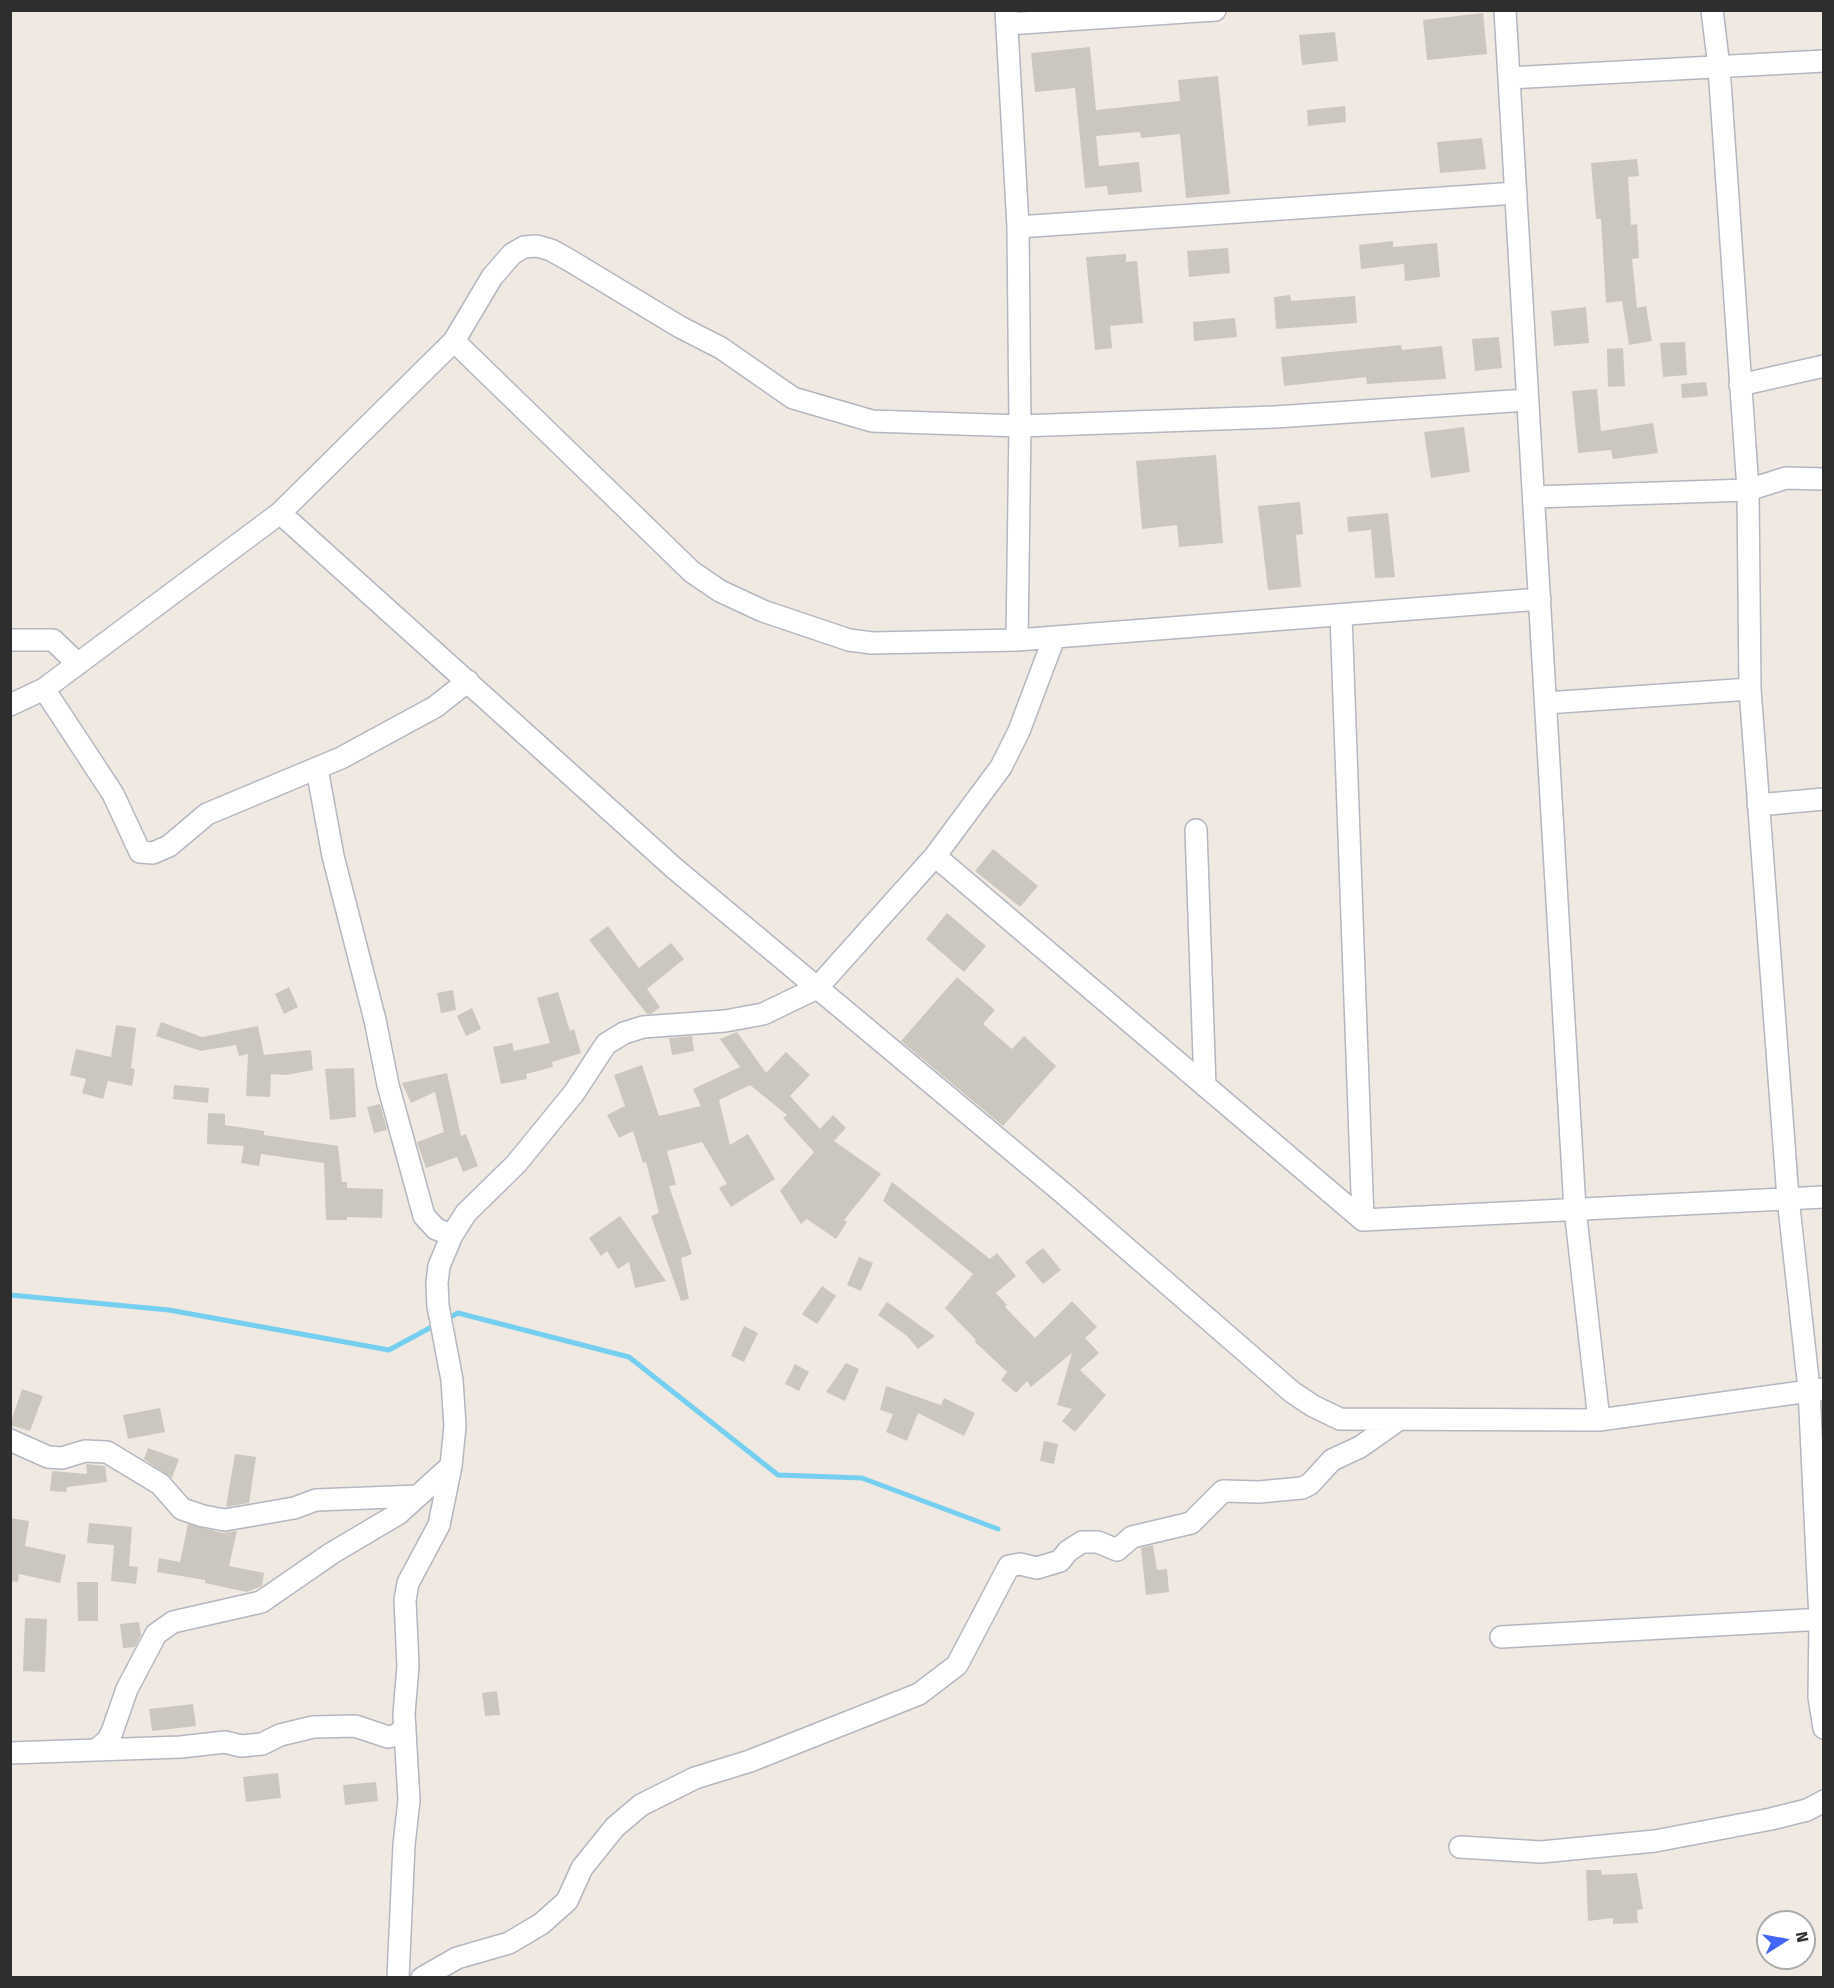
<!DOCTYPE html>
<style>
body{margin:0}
#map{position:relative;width:1834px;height:1988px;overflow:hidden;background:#efe9e1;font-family:"Fira Sans",sans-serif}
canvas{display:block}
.frame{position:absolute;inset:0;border:12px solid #2e2e2e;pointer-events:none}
.north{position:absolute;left:1756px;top:1910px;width:60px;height:60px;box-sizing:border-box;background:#fff;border:2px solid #ababab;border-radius:50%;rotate:79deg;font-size:16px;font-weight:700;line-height:24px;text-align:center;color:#2e2e2e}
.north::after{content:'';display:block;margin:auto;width:21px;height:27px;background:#4264fb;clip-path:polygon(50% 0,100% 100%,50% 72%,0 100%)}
</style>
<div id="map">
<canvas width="1834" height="1988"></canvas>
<div class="frame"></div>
<div class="north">N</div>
</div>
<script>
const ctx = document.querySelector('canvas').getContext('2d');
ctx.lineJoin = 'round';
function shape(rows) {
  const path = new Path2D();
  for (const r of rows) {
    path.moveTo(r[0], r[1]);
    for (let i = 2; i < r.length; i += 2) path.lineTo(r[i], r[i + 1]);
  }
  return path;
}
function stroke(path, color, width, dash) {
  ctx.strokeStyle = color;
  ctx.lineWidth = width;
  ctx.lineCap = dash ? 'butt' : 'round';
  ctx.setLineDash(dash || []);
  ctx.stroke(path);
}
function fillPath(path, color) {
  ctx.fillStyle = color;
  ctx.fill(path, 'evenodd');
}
stroke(shape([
 [10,1295,169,1310,389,1350,437,1324],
 [445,1320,458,1313,629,1357,778,1475,862,1478,998,1529]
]), '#75cff0', 5);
fillPath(shape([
 [1483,13,1487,54,1427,60,1423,20],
 [1335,32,1338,61,1302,65,1299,35],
 [1090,47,1096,110,1180,101,1178,80,1218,76,1230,194,1186,198,1180,134,1141,138,1140,132,1096,136,1099,166,1139,162,1142,192,1108,195,1107,186,1085,188,1075,88,1035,92,1031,53],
 [1345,106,1346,122,1308,126,1307,110],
 [1482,138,1486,169,1440,173,1437,142],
 [1637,159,1639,176,1628,177,1631,225,1637,224,1639,258,1632,259,1637,308,1646,306,1652,341,1629,345,1622,301,1606,303,1601,219,1596,219,1591,163],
 [1393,241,1393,247,1437,243,1440,277,1405,281,1404,264,1361,269,1359,245],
 [1228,248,1230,273,1189,277,1187,251],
 [1126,254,1126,262,1137,261,1143,323,1110,326,1112,348,1095,350,1086,257],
 [1290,295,1291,301,1355,296,1357,323,1276,329,1274,297],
 [1586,307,1589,343,1554,346,1551,311],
 [1235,318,1237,337,1194,341,1193,322],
 [1499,337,1502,368,1475,371,1472,339],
 [1685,342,1687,375,1663,377,1660,343],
 [1401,345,1402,350,1442,346,1446,379,1367,384,1366,377,1284,386,1281,357],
 [1623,348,1625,386,1608,387,1607,349],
 [1706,382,1708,396,1682,398,1681,384],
 [1597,389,1601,431,1653,423,1658,453,1613,459,1611,450,1578,453,1572,391],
 [1464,427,1470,472,1431,478,1424,432],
 [1216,455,1223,543,1179,547,1177,525,1142,529,1136,461],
 [1300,502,1303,534,1296,535,1301,587,1268,590,1258,506],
 [1388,513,1395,577,1375,578,1371,530,1348,532,1347,517],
 [993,849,1038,886,1020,907,975,871],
 [947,913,986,946,964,972,926,939],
 [608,926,639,968,671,943,684,959,647,989,660,1007,651,1014,647,1014,589,940],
 [957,977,995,1010,983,1024,1012,1049,1024,1036,1056,1066,1003,1126,901,1041],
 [289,987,298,1007,284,1014,275,994],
 [453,990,456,1010,441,1013,437,993],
 [558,992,570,1031,574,1029,581,1053,552,1062,553,1067,526,1074,527,1079,501,1084,493,1047,512,1043,514,1051,550,1043,537,998],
 [472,1008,481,1029,466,1036,457,1016],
 [161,1022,202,1037,258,1026,264,1055,311,1050,313,1070,286,1075,271,1074,270,1097,246,1096,248,1054,239,1056,236,1045,201,1051,156,1036],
 [116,1025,136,1028,131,1068,135,1069,132,1086,108,1081,103,1099,82,1093,86,1079,70,1075,76,1049,111,1057],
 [737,1032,766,1073,786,1052,810,1075,790,1096,820,1129,833,1115,846,1128,834,1141,881,1174,844,1220,847,1222,836,1239,807,1219,801,1224,780,1191,814,1152,783,1118,787,1115,750,1085,719,1100,730,1145,748,1134,775,1179,731,1207,719,1188,727,1184,702,1142,667,1151,676,1185,669,1186,692,1254,681,1258,689,1299,681,1301,651,1216,659,1213,646,1162,643,1163,633,1131,619,1138,607,1115,625,1106,614,1075,642,1065,659,1116,701,1106,693,1089,740,1067,720,1039],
 [692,1036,694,1051,672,1055,669,1038],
 [354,1068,356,1117,330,1120,325,1069],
 [447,1073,461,1136,466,1134,478,1166,463,1172,457,1157,426,1168,417,1142,444,1132,435,1092,411,1103,402,1083],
 [174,1085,209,1088,208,1103,173,1099],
 [380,1104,387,1130,374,1133,367,1107],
 [208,1113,225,1114,225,1125,264,1131,264,1135,338,1146,342,1182,347,1182,347,1188,383,1189,382,1218,347,1217,347,1220,326,1220,324,1163,261,1154,259,1166,241,1163,244,1146,207,1144],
 [892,1182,990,1259,997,1253,1016,1276,996,1293,1007,1305,1005,1307,1035,1338,1072,1301,1097,1327,1085,1338,1099,1353,1080,1370,1106,1395,1075,1432,1062,1421,1072,1409,1057,1405,1072,1353,1031,1387,1027,1381,1016,1393,1001,1380,1007,1372,974,1341,976,1340,945,1308,973,1274,883,1201],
 [620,1216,666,1281,635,1288,629,1262,618,1269,607,1251,601,1256,589,1238],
 [1043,1248,1061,1270,1043,1284,1025,1262],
 [859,1257,873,1263,861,1291,847,1285],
 [822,1286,836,1296,817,1324,802,1314],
 [887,1302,935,1336,918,1349,907,1336,878,1315],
 [744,1326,758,1333,744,1362,731,1356],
 [846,1363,859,1369,845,1401,826,1392],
 [795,1364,809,1372,799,1391,785,1384],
 [886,1386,941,1405,944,1398,975,1413,964,1436,918,1413,907,1441,886,1432,893,1414,880,1410],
 [22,1389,43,1396,30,1431,10,1425],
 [160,1408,165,1432,128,1439,123,1415],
 [1044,1441,1058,1444,1054,1464,1040,1461],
 [148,1448,179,1459,172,1478,144,1459],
 [235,1454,256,1457,249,1503,226,1507],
 [86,1464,105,1466,107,1482,67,1487,66,1492,50,1491,52,1471,87,1474],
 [10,1518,29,1521,25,1546,66,1555,60,1583,19,1574,18,1582,10,1581],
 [89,1523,132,1527,129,1566,138,1567,136,1584,111,1581,114,1545,87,1543],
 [188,1524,223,1533,237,1531,229,1566,264,1573,262,1586,247,1592,205,1583,205,1580,157,1572,159,1558,180,1562],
 [1153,1545,1157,1570,1167,1569,1169,1592,1146,1595,1141,1548],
 [77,1582,98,1582,98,1621,78,1621],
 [25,1618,47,1619,45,1672,23,1671],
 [139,1622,141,1635,135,1647,123,1648,120,1624],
 [497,1691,500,1715,485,1716,482,1693],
 [193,1704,196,1726,152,1731,149,1709],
 [278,1773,281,1798,246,1802,243,1777],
 [376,1782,378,1801,345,1805,343,1785],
 [1586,1870,1601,1870,1602,1875,1637,1873,1643,1909,1637,1910,1638,1923,1613,1924,1613,1918,1588,1921]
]), '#cbc7bf');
const minor = shape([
 [1006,10,1018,227,1020,426,1017,640],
 [1505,10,1575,1209,1599,1420],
 [1712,10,1719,67,1748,490,1750,689,1788,1198,1809,1389,1820,1620,1819,1697,1824,1728],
 [1007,24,1215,10],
 [1509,78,1824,61],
 [1018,227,1516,193],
 [454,341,692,572,720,591,763,611,849,640,872,643,1017,640,1540,599],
 [1740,385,1824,366],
 [1534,497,1748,490,1786,478,1824,479],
 [280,513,674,868,1063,1193,1292,1392,1313,1406,1340,1419,1599,1420,1824,1389],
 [1341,615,1363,1220],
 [10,640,53,640,78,664],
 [44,689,113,794,140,852,153,853,169,846,207,814,341,758,435,707,468,681],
 [1546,703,1750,689],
 [10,705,44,689,280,513,454,341,492,277,512,254,524,247,537,246,551,250,569,260,680,327,721,348,793,398,872,421,1020,426,1275,417,1527,400],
 [317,769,333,856,375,1020,388,1085,424,1216,436,1229,452,1235],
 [1758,805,1824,799],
 [1196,830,1205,1086],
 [935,856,1363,1220,1824,1197],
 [10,1440,48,1457,62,1458,85,1451,107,1452,160,1484,182,1509,203,1516,225,1520,294,1508,316,1500,418,1496],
 [1501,1637,1824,1619],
 [97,1749,107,1741,112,1732,127,1689,156,1634,173,1622,261,1602,332,1553,398,1514,451,1466],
 [10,1753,181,1747,225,1742,241,1746,262,1744,280,1735,313,1727,355,1726,388,1737,397,1735,405,1727],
 [1460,1847,1541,1852,1655,1841,1771,1819,1807,1810,1824,1801],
 [398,1978,404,1845,409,1800,404,1714,408,1666,405,1600,408,1583,439,1525,451,1466,455,1426,452,1380,438,1306,437,1283,439,1266,452,1235,466,1213,516,1164,574,1093,606,1044,624,1033,643,1027,725,1021,763,1014,817,988,935,856,1001,767,1019,731,1054,638],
 [422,1978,457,1958,509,1943,541,1924,567,1901,582,1868,615,1827,641,1805,695,1778,750,1761,919,1694,957,1665,1009,1566,1020,1564,1037,1568,1060,1561,1068,1551,1082,1542,1098,1542,1117,1550,1132,1537,1191,1523,1223,1491,1259,1492,1302,1488,1310,1484,1332,1460,1360,1447,1397,1421]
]);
stroke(minor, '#b4b7c1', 24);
stroke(minor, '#fff', 21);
</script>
